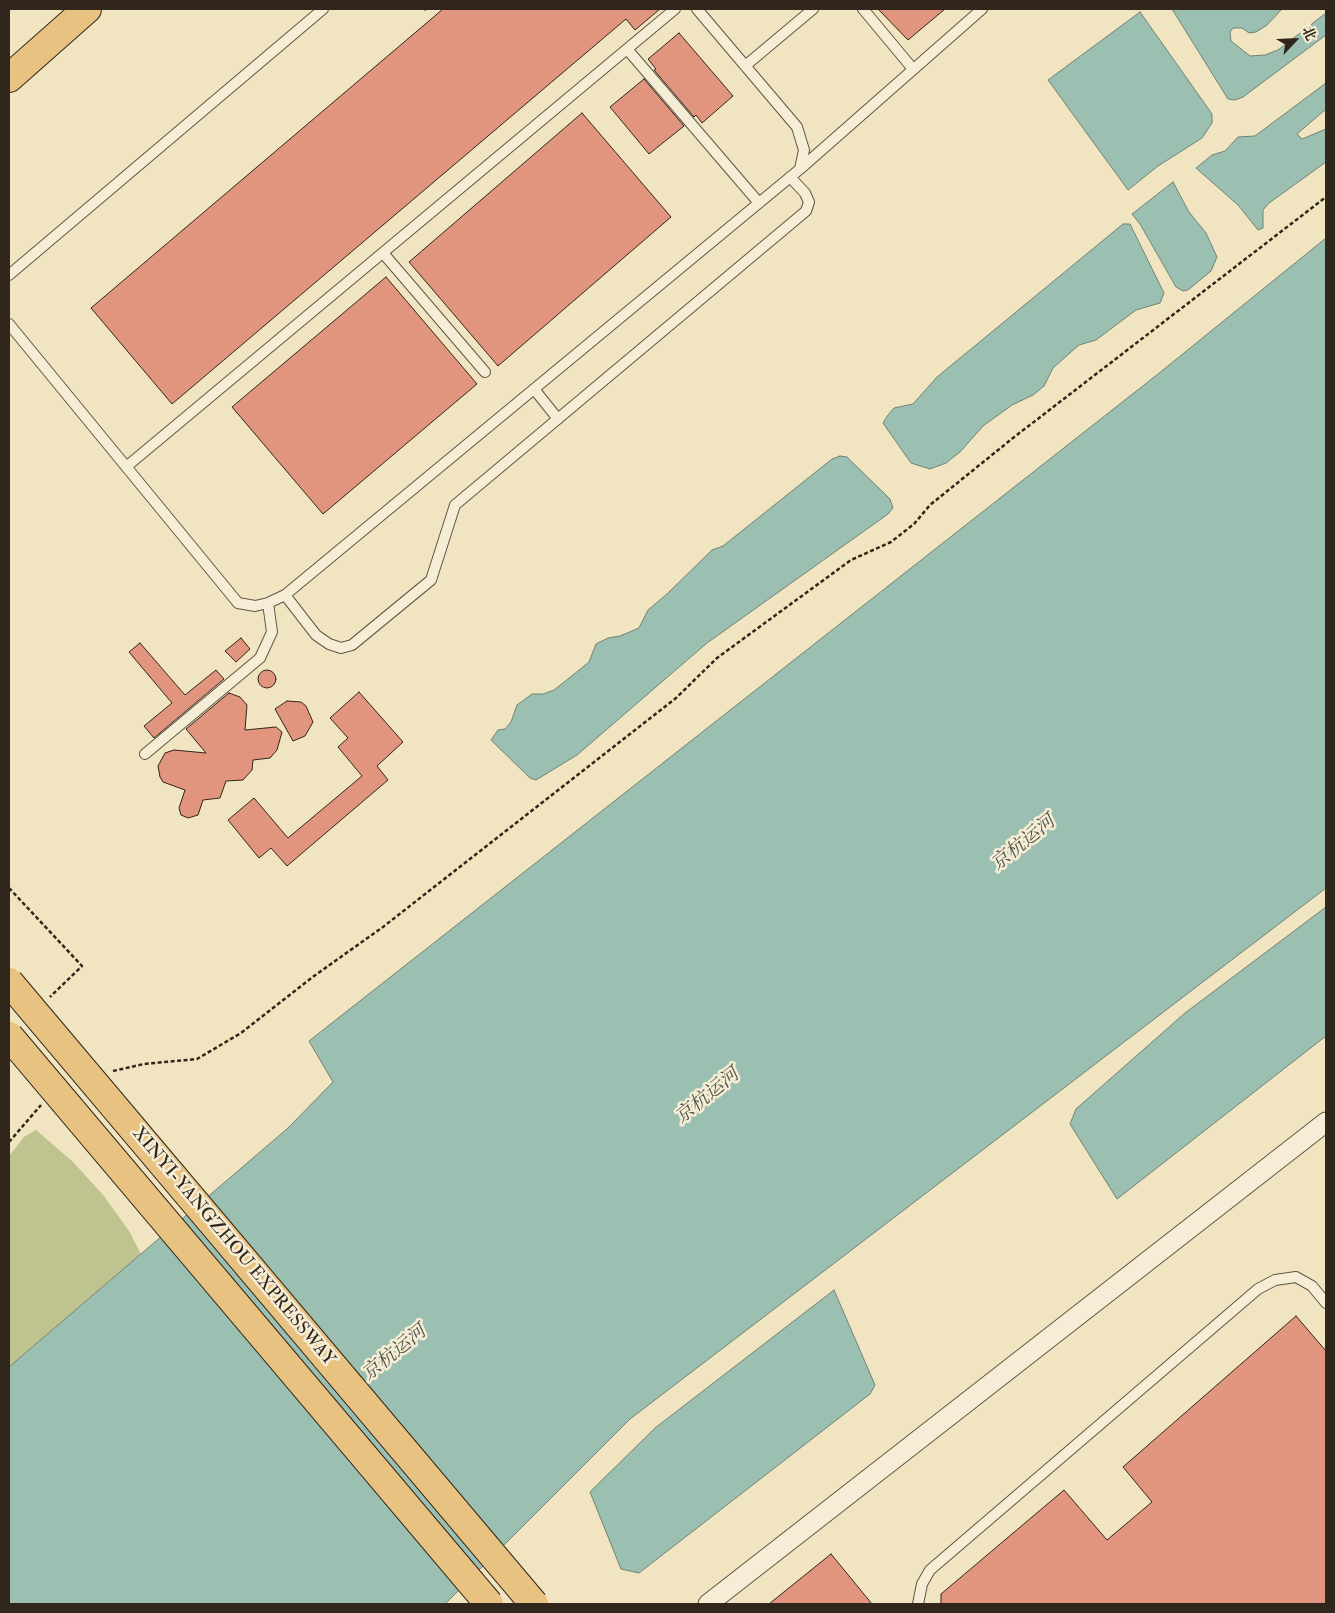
<!DOCTYPE html>
<meta charset="utf-8">
<style>
body{margin:0}
#map{position:relative;width:1335px;height:1613px;overflow:hidden;background:#f1e4c0;font-family:"IM FELL Double Pica","Noto Serif SC",serif}
canvas{display:block}
.frame{position:absolute;inset:0;border:10px solid #30261c;pointer-events:none}
.north{position:absolute;left:1270px;top:15px;width:50px;height:50px;-webkit-text-stroke:4px #f6edd6;paint-order:stroke;rotate:65deg;font-size:14px;font-weight:700;line-height:20px;text-align:center;color:#30261c}
.north::after{content:'';display:block;margin:auto;width:18px;height:22px;background:#30261c;clip-path:polygon(50% 0,100% 100%,50% 72%,0 100%)}
</style>
<div id="map">
<canvas width="1335" height="1613"></canvas>
<div class="frame"></div>
<div class="north">北</div>
</div>
<script>
const ctx = document.querySelector('canvas').getContext('2d');
ctx.lineJoin = 'round';
function fillPath(path, color) {
  ctx.fillStyle = color;
  ctx.fill(path, 'evenodd');
}
function shape(rows) {
  const path = new Path2D();
  for (const r of rows) {
    if (r.length === 3) {
      path.moveTo(r[0] + r[2], r[1]);
      path.arc(r[0], r[1], r[2], 0, 2 * Math.PI);
      continue;
    }
    path.moveTo(r[0], r[1]);
    for (let i = 2; i < r.length; i += 2) path.lineTo(r[i], r[i + 1]);
  }
  return path;
}
function stroke(path, color, width, dash) {
  ctx.strokeStyle = color;
  ctx.lineWidth = width;
  ctx.lineCap = dash ? 'butt' : 'round';
  ctx.setLineDash(dash || []);
  ctx.stroke(path);
}
function drawText(font, color, halo, rows, align = 'center') {
  ctx.font = font + ' "IM FELL Double Pica","Noto Serif SC",serif';
  ctx.lineWidth = 5;
  ctx.setLineDash([]);
  ctx.textBaseline = 'middle';
  ctx.strokeStyle = halo;
  ctx.fillStyle = color;
  for (const [text, x, y, turn = 0] of rows) {
    ctx.save();
    ctx.translate(x, y);
    ctx.rotate((+turn || 0) * Math.PI / 180);
    ctx.textAlign = isNaN(turn) ? turn : align;
    if (halo) ctx.strokeText(text, 0, 0);
    ctx.fillText(text, 0, 0);
    ctx.restore();
  }
}
fillPath(shape([
 [36,1130,73,1162,104,1196,129,1231,141,1254,9,1367,9,1156,24,1137]
]), '#bec38f');
const water = shape([
 [1172,9,1282,9,1267,25,1256,32,1249,33,1242,28,1233,28,1230,32,1231,41,1250,56,1265,55,1278,50,1326,13,1326,35,1243,97,1235,100,1228,99,1172,9],
 [1140,12,1212,114,1212,123,1202,138,1158,166,1128,190,1048,80,1140,12],
 [1326,83,1326,109,1297,134,1302,139,1326,129,1326,162,1269,203,1263,210,1263,228,1258,230,1238,205,1196,168,1212,155,1225,151,1238,137,1255,136,1326,83],
 [1173,182,1189,212,1206,233,1217,257,1211,271,1188,290,1183,291,1176,287,1140,224,1132,214,1173,182],
 [1123,224,1130,224,1164,293,1160,303,1136,310,1096,340,1079,345,1053,368,1044,386,1033,395,1012,405,983,426,960,452,946,463,930,469,911,463,883,423,888,415,894,408,913,404,937,377,1123,224],
 [1326,238,1326,888,630,1419,445,1604,9,1604,9,1367,288,1128,333,1082,309,1041,1158,374,1326,238],
 [840,456,847,457,890,499,893,508,888,514,707,643,577,755,536,780,530,778,491,740,498,730,505,729,511,722,517,705,532,694,543,694,554,690,573,675,589,662,596,644,608,638,620,636,639,628,648,610,667,594,712,550,723,546,832,459,840,456],
 [1326,907,1326,1036,1117,1199,1070,1124,1076,1109,1185,1013,1326,907],
 [834,1290,875,1385,870,1394,639,1573,621,1569,590,1492,655,1428,834,1290]
]);
fillPath(water, '#9bbfb0');
stroke(water, '#708275', 1);
const building = shape([
 [443,9,660,9,635,30,626,19,172,404,91,308,443,9],
 [878,9,945,9,908,40,878,9],
 [679,33,733,96,702,123,696,115,694,117,654,70,656,69,648,59,679,33],
 [644,79,684,126,649,154,610,107,644,79],
 [582,113,671,217,498,366,409,262,582,113],
 [386,277,477,384,323,514,232,407,386,277],
 [241,638,250,649,236,662,225,651,241,638],
 [140,643,185,695,216,670,224,679,154,738,144,726,172,703,129,652,140,643],
 [267,679,9],
 [359,692,403,742,377,766,388,780,287,866,271,848,259,858,228,820,254,798,288,838,362,776,338,747,348,738,330,718,359,692],
 [229,693,240,697,247,705,245,730,276,727,282,732,277,750,270,758,253,760,252,770,243,780,226,781,220,798,203,800,198,815,188,818,181,815,179,808,185,790,163,782,160,777,158,766,165,753,174,750,206,753,186,729,229,693],
 [287,701,301,702,306,706,313,722,305,736,293,741,275,709,287,701],
 [1296,1316,1326,1351,1326,1604,941,1604,941,1594,1064,1490,1107,1540,1152,1502,1123,1467,1296,1316],
 [831,1554,872,1604,769,1604,831,1554]
]);
fillPath(building, '#e1947e');
stroke(building, '#30261c', 1);
const lane = shape([
 [863,9,913,69],
 [627,49,759,203],
 [745,66,813,9],
 [800,169,982,9],
 [383,253,485,372],
 [9,275,323,9],
 [9,324,238,603,255,606,268,603,285,595,800,169,804,150,797,127,697,9],
 [534,389,558,419],
 [126,467,675,9],
 [285,595,316,635,329,644,341,648,352,645,431,580,455,505,806,211,809,202,805,193,790,177],
 [145,754,260,658,272,632,268,603],
 [918,1604,922,1584,930,1570,1258,1289,1275,1280,1296,1277,1312,1286,1326,1303]
]);
const street = shape([
 [708,1604,1326,1122]
]);
const primary = shape([
 [9,78,87,9]
]);
stroke(lane, '#605645', 12);
stroke(street, '#605645', 21);
stroke(primary, '#30261c', 30);
stroke(shape([
 [425,9,426,10],
 [9,888,82,966,50,997],
 [113,1071,144,1064,197,1059,241,1033,314,976,383,927,676,698,717,658,851,560,891,542,914,524,930,505,1013,438,1326,197],
 [9,1142,41,1105]
]), '#30261c', 2.5, [4, 2.5]);
stroke(lane, '#f6edd6', 10);
stroke(street, '#f6edd6', 19);
stroke(primary, '#e8c280', 28);
const highwayBridge = shape([
 [9,982,534,1604],
 [9,1036,489,1604]
]);
stroke(highwayBridge, '#30261c', 30, []);
stroke(highwayBridge, '#e8c280', 28);
drawText('18px', '#30261c', '#f6edd6', [
 ["XINYI-YANGZHOU EXPRESSWAY",233,1247,50]
]);
drawText('italic 19px', '#505448', '#f6edd6', [
 ["京杭运河",1024,844,-39],
 ["京杭运河",708,1097,-39],
 ["京杭运河",395,1354,-39]
]);
</script>
